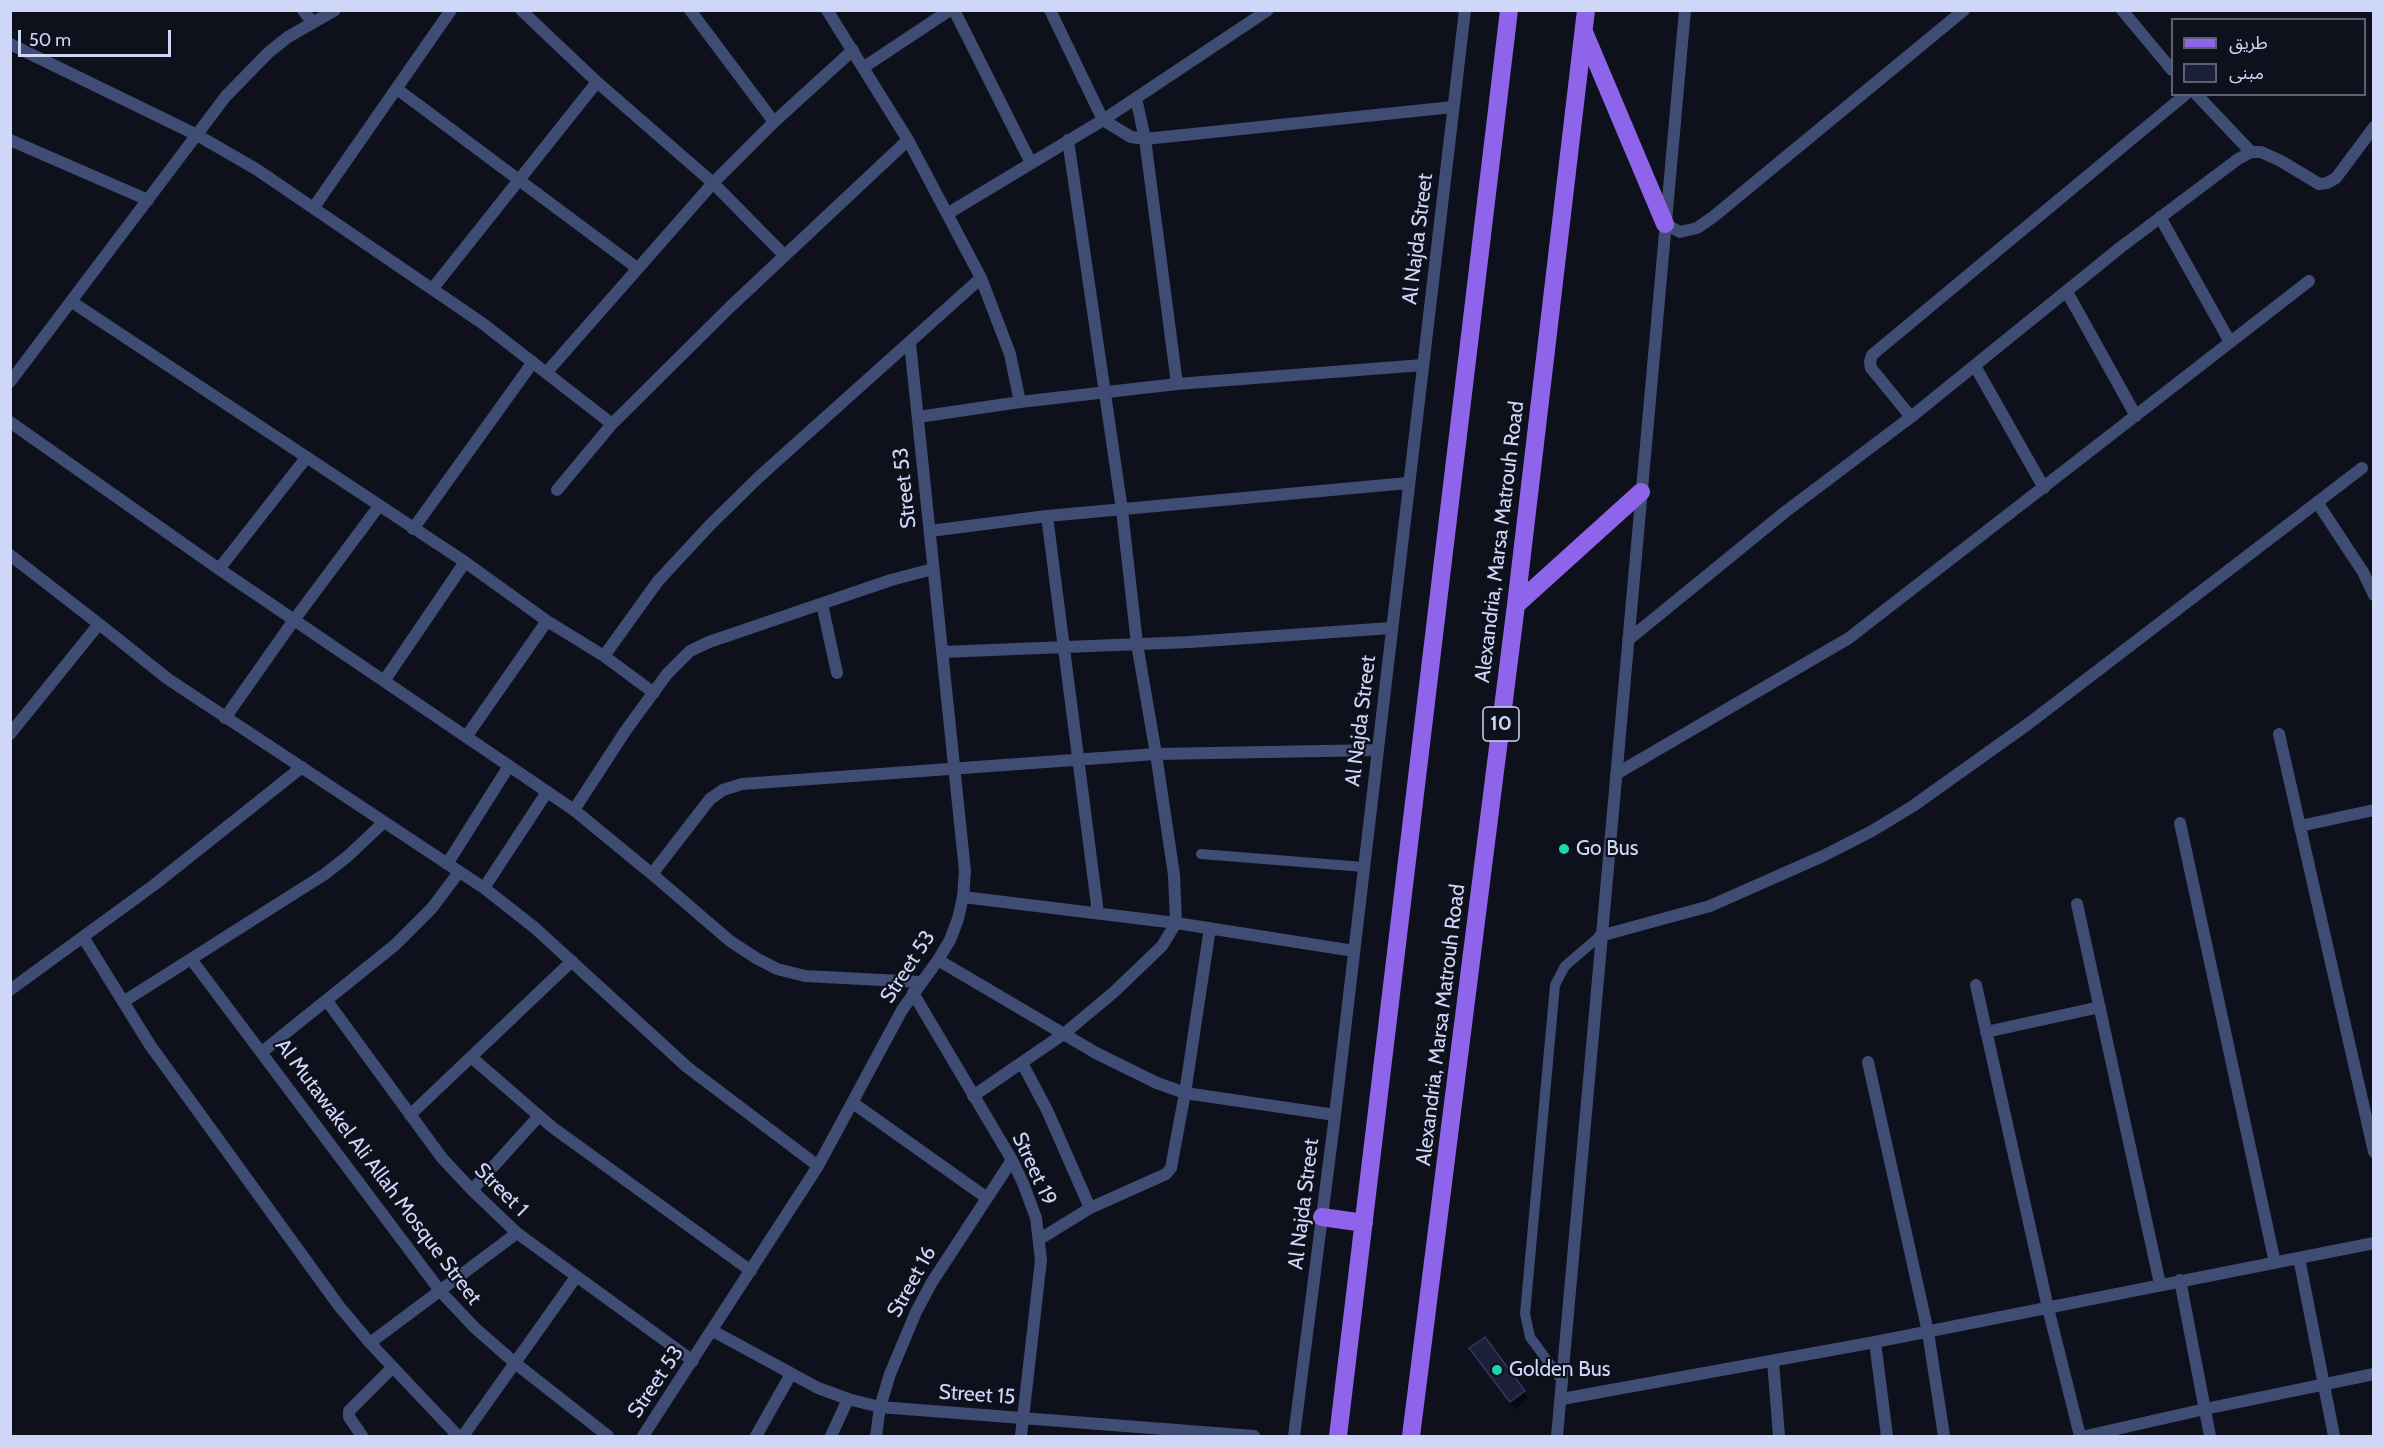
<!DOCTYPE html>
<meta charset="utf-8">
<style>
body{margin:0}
#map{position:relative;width:2384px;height:1447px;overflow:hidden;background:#0e101b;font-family:Cabin,"Noto Sans Arabic",sans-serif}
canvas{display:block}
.frame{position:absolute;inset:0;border:12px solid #ced7f8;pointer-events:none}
.legend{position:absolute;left:2171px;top:18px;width:195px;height:78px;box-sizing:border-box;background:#0e101b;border:2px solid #5b6073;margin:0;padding:8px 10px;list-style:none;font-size:18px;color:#ced7f8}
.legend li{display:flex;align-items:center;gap:12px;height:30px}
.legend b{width:30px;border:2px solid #5b6073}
.scale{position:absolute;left:18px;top:30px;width:153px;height:27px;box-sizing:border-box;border:3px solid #ced7f8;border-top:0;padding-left:8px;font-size:18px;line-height:21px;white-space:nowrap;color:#ced7f8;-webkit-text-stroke:4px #0e101b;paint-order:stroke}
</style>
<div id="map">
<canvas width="2384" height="1447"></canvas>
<div class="frame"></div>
<ul class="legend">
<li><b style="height:8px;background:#8e64ea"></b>طريق</li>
<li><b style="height:16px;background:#1c1f3a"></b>مبنى</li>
</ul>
<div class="scale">50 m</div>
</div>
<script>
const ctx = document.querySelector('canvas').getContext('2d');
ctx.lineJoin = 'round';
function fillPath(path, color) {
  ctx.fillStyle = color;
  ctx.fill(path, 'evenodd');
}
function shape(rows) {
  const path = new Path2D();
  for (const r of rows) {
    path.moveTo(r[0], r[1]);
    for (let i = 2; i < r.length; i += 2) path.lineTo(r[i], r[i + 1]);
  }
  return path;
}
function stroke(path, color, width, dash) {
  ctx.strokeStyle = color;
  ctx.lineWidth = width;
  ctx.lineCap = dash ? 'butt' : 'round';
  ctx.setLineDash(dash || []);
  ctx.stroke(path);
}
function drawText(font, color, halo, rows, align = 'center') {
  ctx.font = font + ' Cabin,sans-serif';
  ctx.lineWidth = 4.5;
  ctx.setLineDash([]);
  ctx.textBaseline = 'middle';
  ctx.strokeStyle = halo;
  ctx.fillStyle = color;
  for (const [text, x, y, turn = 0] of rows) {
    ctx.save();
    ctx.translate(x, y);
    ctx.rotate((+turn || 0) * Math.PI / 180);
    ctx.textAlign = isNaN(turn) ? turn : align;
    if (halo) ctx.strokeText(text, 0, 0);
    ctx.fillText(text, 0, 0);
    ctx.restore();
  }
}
fillPath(shape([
 [1475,1356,1524,1392,1528,1399,1515,1409]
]), '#0007');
const building = shape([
 [1485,1337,1525,1391,1510,1402,1469,1348,1485,1337]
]);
fillPath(building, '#1c1f3a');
stroke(building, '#313763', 1.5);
stroke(shape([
 [1201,854,1364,867],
 [1563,1382,1530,1337,1525,1314,1555,985,1565,966,1600,936]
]), '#3f4d74', 10);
stroke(shape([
 [303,10,313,23],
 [521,10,597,82,713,183,785,256],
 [690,10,774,122],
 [827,10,908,140,981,278,1010,354,1020,402],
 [954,10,1031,163],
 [1050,10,1103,120,1131,137,1145,139,1453,107],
 [2122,10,2172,70],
 [10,44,197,135,256,169,482,323,612,424],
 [864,67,950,10],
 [397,89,637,268],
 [2196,94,2251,152],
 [1136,98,1145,139,1177,384],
 [10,140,148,200],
 [314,207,451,10],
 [947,214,1103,120,1268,10],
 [2160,217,2230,342],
 [1665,224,1680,232,1697,228,1713,217,1964,10],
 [433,288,597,82],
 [2067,292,2136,416],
 [72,302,465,562,547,621,604,656,654,693],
 [1975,366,2044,488],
 [546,373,713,183,774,122,853,50],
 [10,382,226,96,269,52,288,37,335,10],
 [918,417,1020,402,1177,384,1423,365],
 [1911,417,1871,368,1870,362,1872,355,2186,94],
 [10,422,219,569,574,810,652,874,730,941,756,958,777,969,805,976,920,982],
 [557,490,612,424,730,307,908,140],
 [2317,502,2363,572,2374,595],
 [1047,516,1098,913],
 [413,529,533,362],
 [930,531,1047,516,1408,483],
 [10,555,99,624,10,734],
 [219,569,306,458],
 [822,604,837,673],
 [99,624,168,679,484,888,535,928,687,1067,818,1166],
 [1628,640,1785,512,1911,417,2121,247,2238,159,2251,152,2261,152,2281,161,2319,184,2327,183,2336,178,2374,127],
 [942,652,1190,642,1391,628],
 [604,656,658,581,710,525,760,476,981,278],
 [384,681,465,562],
 [225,718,294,620,379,506],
 [2279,734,2374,1152],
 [466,737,547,621],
 [1616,774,1849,638,2309,281],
 [574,810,626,730,667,674,690,651,709,642,891,580,933,569],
 [2180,823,2275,1263],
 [2300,826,2374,810],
 [447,864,509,766],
 [652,874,710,799,723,790,742,784,1156,754,1377,750],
 [484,888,547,792],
 [963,897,1176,923,1354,951],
 [2077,904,2160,1284],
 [1600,936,1710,906,1823,856,1872,831,1913,806,2028,724,2362,468],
 [83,937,150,1045,339,1306,370,1343,458,1436],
 [191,959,441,1292,475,1328,515,1363,608,1436],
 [938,960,1096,1053,1157,1083,1185,1093,1335,1115],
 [1976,985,2048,1308,2080,1436],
 [10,990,154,885,302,767],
 [913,993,1012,1160,1023,1183,1036,1218,1041,1260,1021,1436],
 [327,1001,442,1158,472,1190,517,1233,693,1361],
 [123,1002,325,874,348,856,384,822],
 [1986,1032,2100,1007],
 [262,1052,395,945,432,908,459,872],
 [471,1057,552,1127,751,1271],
 [1868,1062,1928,1332,1944,1436],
 [1022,1063,1047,1110,1090,1208],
 [973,1096,1065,1033,1114,992,1162,946,1176,923,1174,875,1156,754,1137,644,1122,510,1068,140],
 [853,1103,987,1198],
 [410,1115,572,961],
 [472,1190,539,1116],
 [1040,1239,1090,1208,1166,1174,1171,1168,1185,1093,1210,928],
 [2299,1258,2334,1436],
 [2180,1280,2210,1436],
 [713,1331,818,1388,848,1399,880,1407,1254,1436],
 [1875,1342,1887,1436],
 [370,1343,517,1233],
 [1773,1361,1779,1436],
 [1562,1399,1875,1342,2374,1243],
 [362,1436,349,1417,349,1411,392,1368],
 [463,1436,576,1277],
 [643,1436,818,1166,902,1010,938,960,950,940,958,919,963,897,965,871,910,343],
 [756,1436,791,1374],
 [831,1436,848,1399],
 [876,1436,880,1407,890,1374,916,1312,932,1282,1012,1160],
 [1294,1436,1335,1115,1465,10],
 [1557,1436,1685,10],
 [2086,1436,2205,1409,2374,1374]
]), '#3f4d74', 12);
stroke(shape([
 [1584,32,1665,224],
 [1516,605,1641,492],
 [1322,1217,1364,1223],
 [1338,1436,1509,10],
 [1411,1436,1516,605,1586,10]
]), '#8e64ea', 18);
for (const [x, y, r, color] of [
 [1564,849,6,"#1dd6af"],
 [1497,1370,6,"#1dd6af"]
]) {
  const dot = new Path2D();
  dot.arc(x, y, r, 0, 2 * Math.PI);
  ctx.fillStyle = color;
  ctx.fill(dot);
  stroke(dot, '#0e101b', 2);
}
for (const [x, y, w] of [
 [1501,724,36]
]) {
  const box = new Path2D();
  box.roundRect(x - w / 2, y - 17, w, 34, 4.5);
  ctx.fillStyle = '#0e101b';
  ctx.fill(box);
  stroke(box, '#ced7f8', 1.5);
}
drawText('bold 20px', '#ced7f8', null, [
 ["10",1501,724]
]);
drawText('21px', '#ced7f8', '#0e101b', [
 ["Al Najda Street",1418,239,-83],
 ["Street 53",905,488,-96],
 ["Alexandria, Marsa Matrouh Road",1500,542,-83],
 ["Al Najda Street",1361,721,-83],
 ["Street 53",908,967,-57],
 ["Alexandria, Marsa Matrouh Road",1441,1025,-83],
 ["Street 19",1034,1169,65],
 ["Al Mutawakel Ali Allah Mosque Street",378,1172,53],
 ["Street 1",501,1190,45],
 ["Al Najda Street",1304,1204,-83],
 ["Street 16",912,1282,-61],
 ["Street 53",656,1382,-56],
 ["Street 15",977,1395,4]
]);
drawText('21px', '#ced7f8', '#0e101b', [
 ["Go Bus",1576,849],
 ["Golden Bus",1509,1370]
], 'left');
</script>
